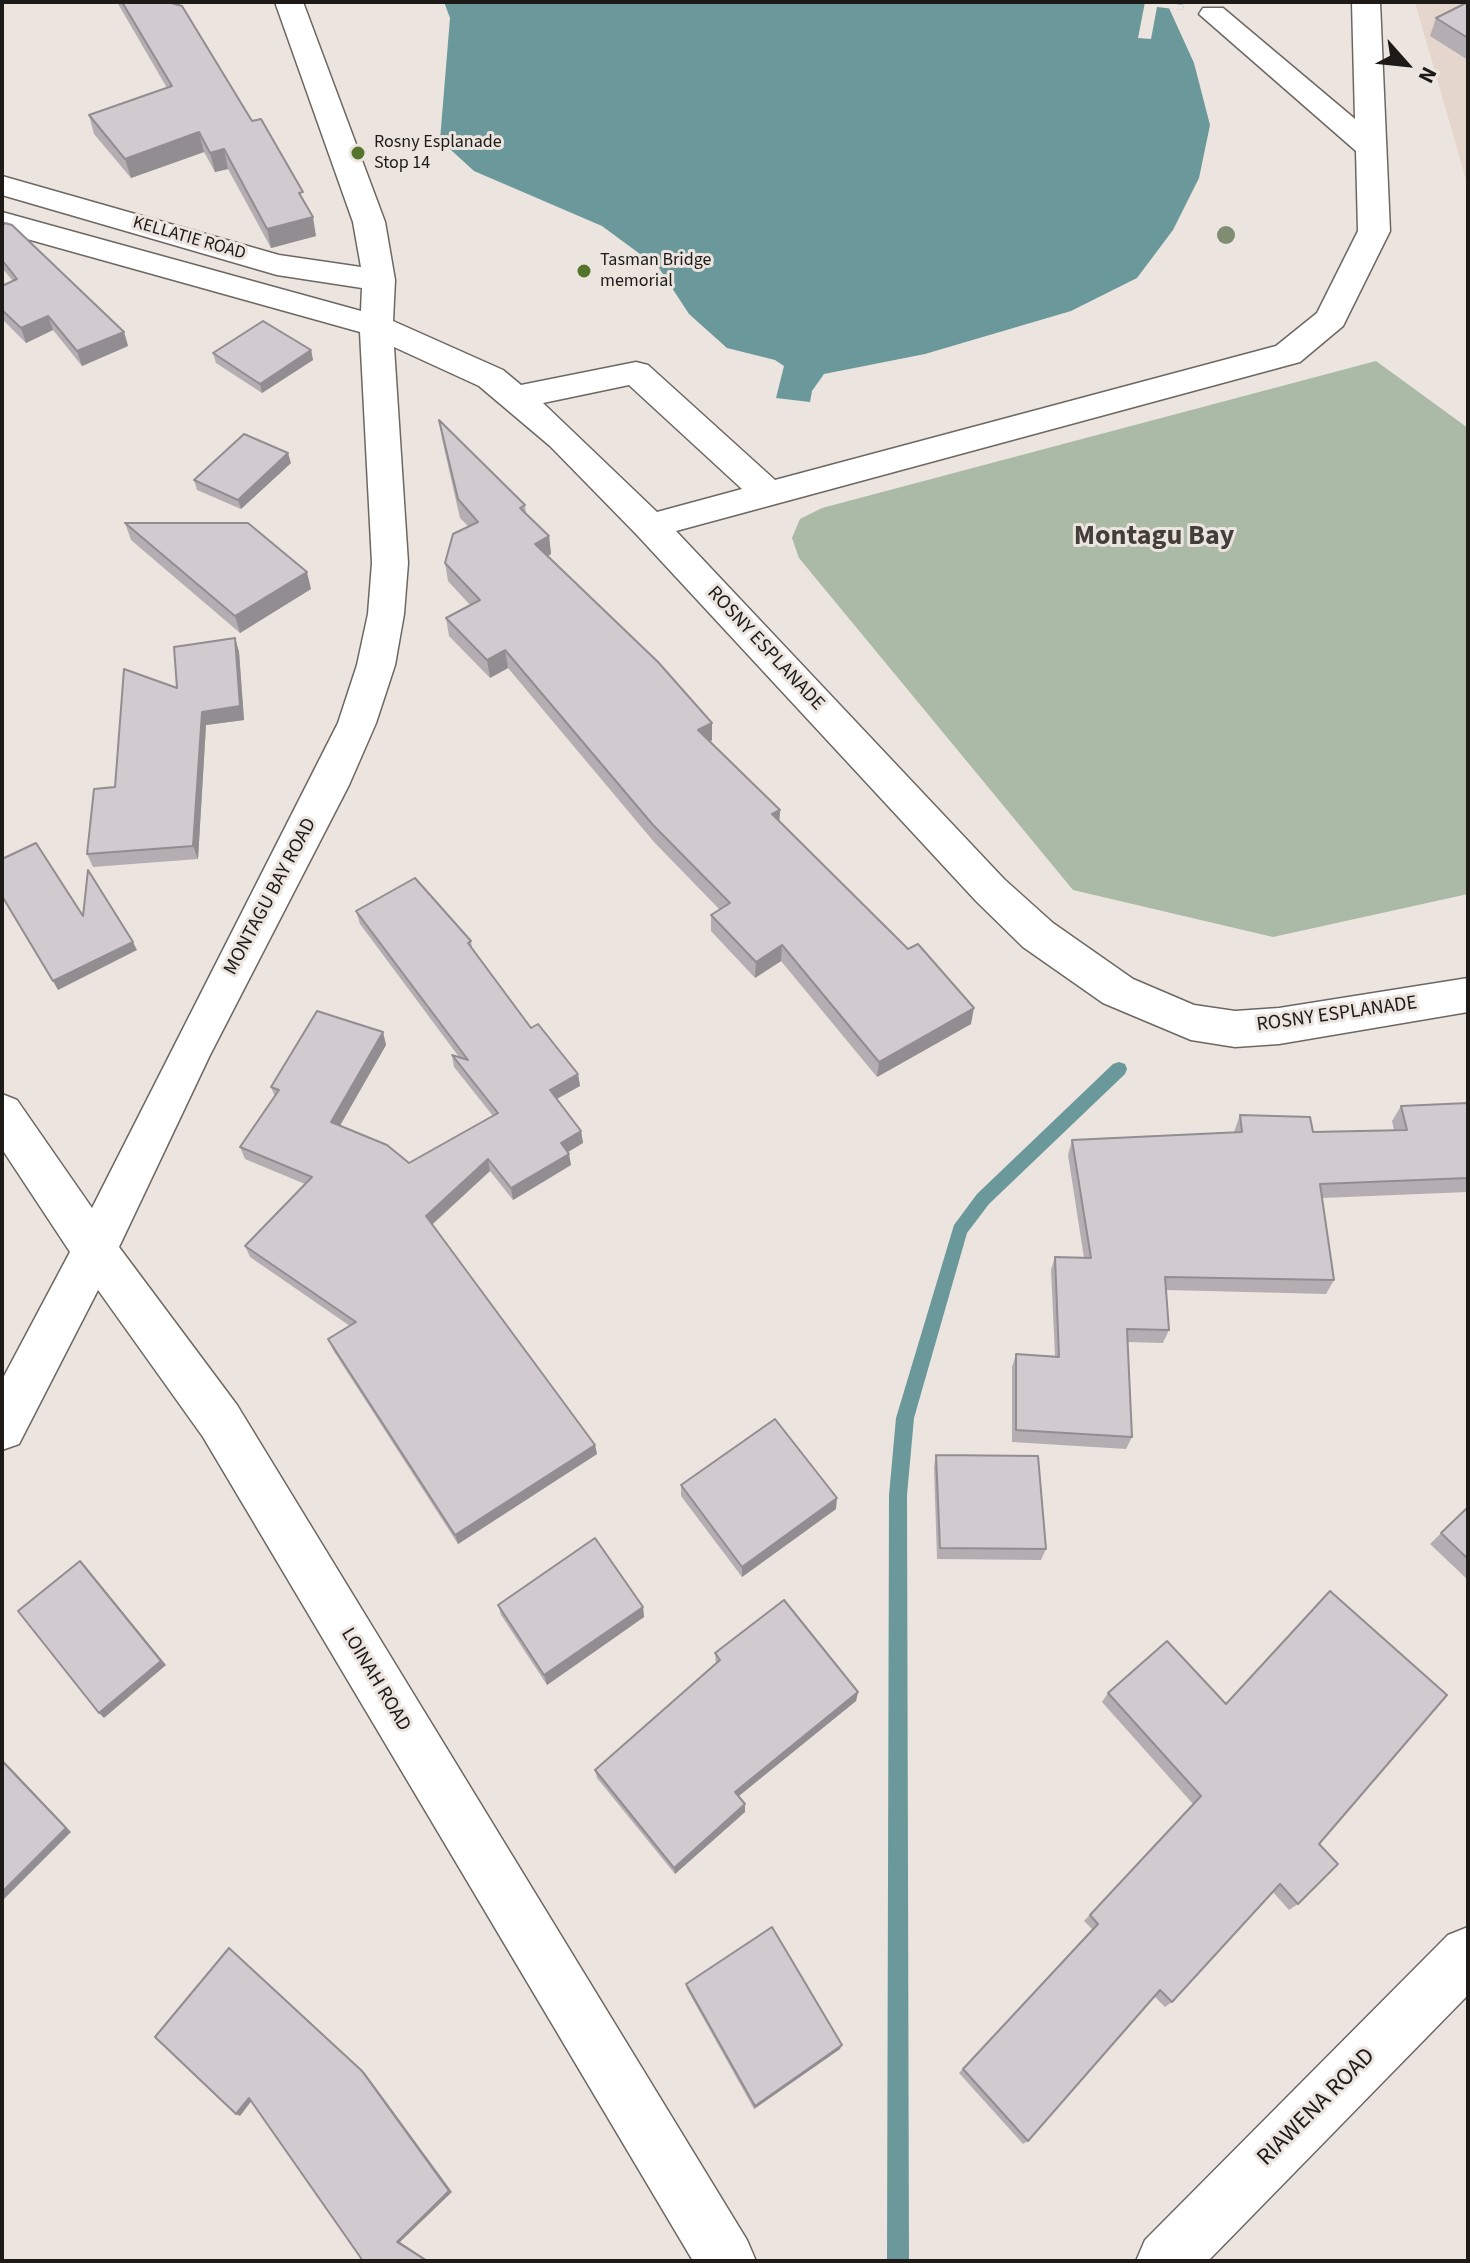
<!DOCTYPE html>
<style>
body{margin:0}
#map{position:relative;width:1470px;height:2263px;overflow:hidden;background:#ece4df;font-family:"Source Sans 3",sans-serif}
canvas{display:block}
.frame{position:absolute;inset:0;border:4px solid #1d1a18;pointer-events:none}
.north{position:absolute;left:1366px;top:24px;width:80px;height:80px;-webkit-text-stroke:6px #ece4df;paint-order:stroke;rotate:117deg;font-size:22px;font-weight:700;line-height:32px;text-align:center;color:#1d1a18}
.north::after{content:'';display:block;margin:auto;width:28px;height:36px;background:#1d1a18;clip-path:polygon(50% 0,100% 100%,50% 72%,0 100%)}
</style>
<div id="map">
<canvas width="1470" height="2263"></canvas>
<div class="frame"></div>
<div class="north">N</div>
</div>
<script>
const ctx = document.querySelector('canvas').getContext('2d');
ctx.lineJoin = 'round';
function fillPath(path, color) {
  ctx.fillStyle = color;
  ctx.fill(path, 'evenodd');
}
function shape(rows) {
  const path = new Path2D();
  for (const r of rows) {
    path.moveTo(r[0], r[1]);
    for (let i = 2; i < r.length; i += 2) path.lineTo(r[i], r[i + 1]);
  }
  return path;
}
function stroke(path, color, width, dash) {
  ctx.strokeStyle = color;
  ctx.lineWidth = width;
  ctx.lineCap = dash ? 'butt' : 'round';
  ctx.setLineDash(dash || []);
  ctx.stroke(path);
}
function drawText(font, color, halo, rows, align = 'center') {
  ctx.font = font + ' "Source Sans 3",sans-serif';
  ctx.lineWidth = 6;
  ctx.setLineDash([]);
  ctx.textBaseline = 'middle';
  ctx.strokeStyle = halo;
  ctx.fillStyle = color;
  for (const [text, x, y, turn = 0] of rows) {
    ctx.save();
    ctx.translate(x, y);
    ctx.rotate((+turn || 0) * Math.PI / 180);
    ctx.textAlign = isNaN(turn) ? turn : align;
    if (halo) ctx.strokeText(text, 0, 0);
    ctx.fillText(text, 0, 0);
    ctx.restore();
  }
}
fillPath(shape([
 [1415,2,1468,2,1468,187]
]), '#e5d6cd');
fillPath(shape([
 [1376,361,1468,428,1468,894,1273,937,1073,890,799,558,792,538,800,519,822,508]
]), '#aabaa6');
fillPath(shape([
 [444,2,1172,2,1184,5,1183,10,1169,8,1194,63,1210,125,1199,178,1173,230,1137,278,1071,311,925,354,824,374,812,391,810,402,776,398,784,366,775,360,727,348,689,314,659,268,602,226,474,171,440,140,450,18]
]), '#6b989a');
fillPath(shape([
 [1145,2,1159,2,1184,5,1183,10,1157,7,1151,39,1138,38]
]), '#ece4df');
fillPath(shape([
 [1119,1062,1125,1064,1127,1069,1125,1074,989,1204,967,1233,914,1418,907,1495,909,2261,887,2261,889,1495,896,1418,954,1225,977,1194,1113,1064,1119,1062]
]), '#6b989a');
const minor = shape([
 [275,2,303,2,385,222,395,280,393,321,503,370,521,385,636,362,648,365,775,480,1276,346,1317,313,1358,231,1356,151,1199,14,1203,8,1223,8,1355,119,1352,2,1380,2,1390,231,1343,326,1300,362,676,531,1004,879,1053,923,1133,979,1194,1005,1235,1011,1279,1008,1468,978,1468,1012,1279,1044,1235,1047,1191,1040,1103,1003,1023,947,976,901,637,535,550,446,479,386,394,347,408,563,404,614,395,665,376,723,349,785,210,1055,119,1247,237,1405,747,2240,756,2261,693,2261,203,1437,98,1290,19,1444,2,1450,2,1380,70,1252,2,1149,2,1094,17,1100,92,1208,338,723,357,665,368,614,372,563,360,332,2,232,2,212,361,311,362,288,277,275,2,195,2,176,279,255,361,267,353,222,275,2],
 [629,385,742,489,657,512,543,403,629,385],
 [1468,1927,1468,1995,1208,2261,1136,2261,1145,2240,1448,1935,1468,1927]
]);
stroke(minor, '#6d6763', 3);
fillPath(minor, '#fff');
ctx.fillStyle = '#7f8d73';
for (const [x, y] of [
 [1226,235]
]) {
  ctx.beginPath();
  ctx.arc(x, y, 9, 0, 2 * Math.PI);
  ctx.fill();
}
fillPath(shape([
 [117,2,168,2,305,204,316,236,271,248,228,169,215,172,204,152,131,178,94,134,89,115,167,88],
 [1468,2,1468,60,1430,36,1436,18],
 [2,226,124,332,128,346,82,366,53,330,26,343,2,319,2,286,13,281,2,268],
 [311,350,313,360,262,393,216,363,213,353],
 [439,420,525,505,526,513,549,536,551,554,548,556,712,723,712,740,710,742,780,810,779,821,971,1024,877,1077,781,961,755,978,711,931,711,915,720,910,654,842,508,668,490,678,449,636,446,618,470,605,448,581,445,563,468,526,460,518,442,439],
 [291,463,241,509,197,490,194,480],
 [125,523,311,589,240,633,131,540],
 [235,638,239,652,244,720,206,725,198,859,93,867,87,854,115,787,177,688],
 [356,911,471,941,472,948,531,1028,578,1074,580,1086,557,1099,581,1131,583,1143,568,1152,571,1165,513,1200,490,1171,432,1225,595,1445,597,1454,458,1544,333,1350,328,1339,350,1326,250,1257,245,1246,305,1184,245,1159,240,1147,275,1097,271,1087,383,1032,386,1045,340,1126,409,1163,493,1116,454,1067,452,1055,459,1057,360,924],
 [1468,1103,1468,1192,1322,1198,1334,1280,1326,1294,1166,1290,1169,1330,1163,1343,1128,1342,1132,1437,1126,1449,1012,1442,1012,1367,1016,1354,1055,1356,1051,1270,1055,1257,1084,1258,1068,1155,1072,1140,1234,1132,1240,1115,1313,1132,1394,1130,1392,1121,1401,1106],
 [936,1455,1046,1549,1041,1560,937,1559,934,1467],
 [681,1485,836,1509,742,1577,681,1496],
 [1468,1507,1468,1580,1430,1544],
 [498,1605,643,1607,644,1617,547,1685,501,1615],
 [715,1653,858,1692,856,1701,739,1796,745,1812,675,1874,597,1778,595,1770,716,1664],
 [1108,1693,1319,1844,1298,1904,1289,1910,1273,1892,1172,2002,1165,2007,1155,1997,1028,2141,1023,2144,959,2073,1092,1929,1084,1921,1193,1804,1102,1702],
 [686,1984,840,2049,754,2109,687,1989]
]), '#b4aeb2');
fillPath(shape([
 [199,132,204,152,131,178,125,159],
 [224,149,228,169,215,172,210,153],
 [313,217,316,236,271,248,267,229],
 [48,316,53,330,26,343,21,328],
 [124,332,128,346,82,366,77,351],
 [311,350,313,360,262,393,260,384],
 [288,453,291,463,241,509,238,500],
 [549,536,551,554,537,562,535,544],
 [307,572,311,589,240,633,235,616],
 [235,638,239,652,244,720,206,725,198,859,193,846,202,712],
 [505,650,508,668,490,678,487,660],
 [712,723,712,740,698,748,698,730],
 [780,810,779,827,772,814],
 [133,942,137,950,58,990,53,981],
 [782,945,781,961,755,978,756,962],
 [974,1008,971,1024,877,1077,879,1062],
 [383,1032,386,1045,335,1134,331,1122],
 [578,1074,580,1086,551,1102,550,1090],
 [581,1131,583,1143,563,1155,561,1143],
 [569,1154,571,1165,513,1200,511,1188],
 [488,1159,490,1171,429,1227,426,1216],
 [595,1445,597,1454,458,1544,455,1535],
 [837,1498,836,1509,742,1577,742,1567],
 [85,1566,166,1665,104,1718,99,1713],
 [643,1607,644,1617,547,1685,544,1675],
 [858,1692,856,1701,735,1799,735,1792],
 [2,1759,71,1832,2,1901],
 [745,1804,745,1812,675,1874,674,1868],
 [229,1948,365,2073,452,2192,400,2242,429,2261,427,2261,397,2242],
 [842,2045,840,2049,754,2109,755,2106],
 [249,2098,253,2099,240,2116,236,2114]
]), '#928d91');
const building = shape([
 [122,2,168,2,182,6,252,121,261,119,303,192,299,193,313,217,267,229,224,149,210,153,199,132,125,159,89,115,172,86,122,2],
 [1468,2,1468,38,1436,18,1468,2],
 [5,223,12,225,124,332,77,351,48,316,21,328,2,310,2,286,17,279,2,260,2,226,5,223],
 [263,321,311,350,260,384,213,353,263,321],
 [439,420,525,505,520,508,549,536,535,544,658,662,712,723,698,730,780,810,772,814,908,949,918,944,974,1008,879,1062,782,945,756,962,711,915,730,903,653,825,505,650,487,660,446,618,480,600,445,563,453,534,478,522,458,499,439,420],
 [244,434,288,453,238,500,194,480,244,434],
 [125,523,248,523,307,572,235,616,125,523],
 [235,638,240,706,202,712,193,846,87,854,94,789,115,787,124,669,177,688,174,647,235,638],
 [36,843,83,916,88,870,133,942,53,981,2,896,2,859,36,843],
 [415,878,471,941,468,943,531,1028,538,1024,578,1074,550,1090,581,1131,561,1143,569,1154,511,1188,488,1159,426,1216,595,1445,455,1535,328,1339,356,1322,245,1246,312,1177,240,1147,279,1090,271,1087,317,1011,383,1032,331,1122,387,1145,409,1163,498,1113,452,1055,468,1060,356,911,415,878],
 [1468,1103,1468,1178,1320,1184,1334,1280,1165,1277,1169,1330,1127,1329,1132,1437,1016,1430,1016,1354,1059,1357,1055,1257,1091,1258,1072,1140,1242,1132,1240,1115,1310,1117,1313,1132,1407,1130,1401,1106,1468,1103],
 [775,1419,837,1498,742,1567,681,1485,775,1419],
 [936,1455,1038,1456,1046,1549,940,1548,936,1455],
 [1468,1507,1468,1559,1441,1533,1468,1507],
 [595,1538,643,1607,544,1675,498,1605,595,1538],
 [80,1561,161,1661,99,1713,18,1611,80,1561],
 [1330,1591,1447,1695,1319,1844,1338,1864,1298,1904,1280,1884,1172,2002,1160,1990,1028,2141,963,2069,1098,1924,1090,1915,1201,1796,1108,1693,1167,1641,1226,1704,1330,1591],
 [784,1600,858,1692,735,1792,745,1804,674,1868,595,1770,720,1660,715,1653,784,1600],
 [2,1761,66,1828,2,1892,2,1761],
 [772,1927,842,2045,755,2106,686,1984,772,1927],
 [229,1948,362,2071,449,2191,397,2242,427,2261,363,2261,249,2098,236,2114,155,2037,229,1948]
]);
fillPath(building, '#d1cacf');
stroke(building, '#928d91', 2);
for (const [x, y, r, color] of [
 [358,153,8,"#54752b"],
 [584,271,8,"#54752b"]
]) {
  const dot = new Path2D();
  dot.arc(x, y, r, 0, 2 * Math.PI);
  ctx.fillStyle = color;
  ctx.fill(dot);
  stroke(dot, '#ece4df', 3);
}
drawText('18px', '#1d1a18', '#ece4df', [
 ["Rosny Esplanade",374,143],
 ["Stop 14",374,164],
 ["Tasman Bridge",600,261],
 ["memorial",600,282]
], 'left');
drawText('18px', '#1d1a18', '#ece4df', [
 ["KELLATIE ROAD",189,239,16]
]);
drawText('20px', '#1d1a18', '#ece4df', [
 ["ROSNY ESPLANADE",765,649,47],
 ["MONTAGU BAY ROAD",271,897,-62],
 ["ROSNY ESPLANADE",1337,1015,-8],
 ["LOINAH ROAD",375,1680,59]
]);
drawText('24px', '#1d1a18', '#ece4df', [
 ["RIAWENA ROAD",1317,2108,-45]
]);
drawText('bold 28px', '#443e3b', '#ece4df', [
 ["Montagu Bay",1154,538]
]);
</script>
